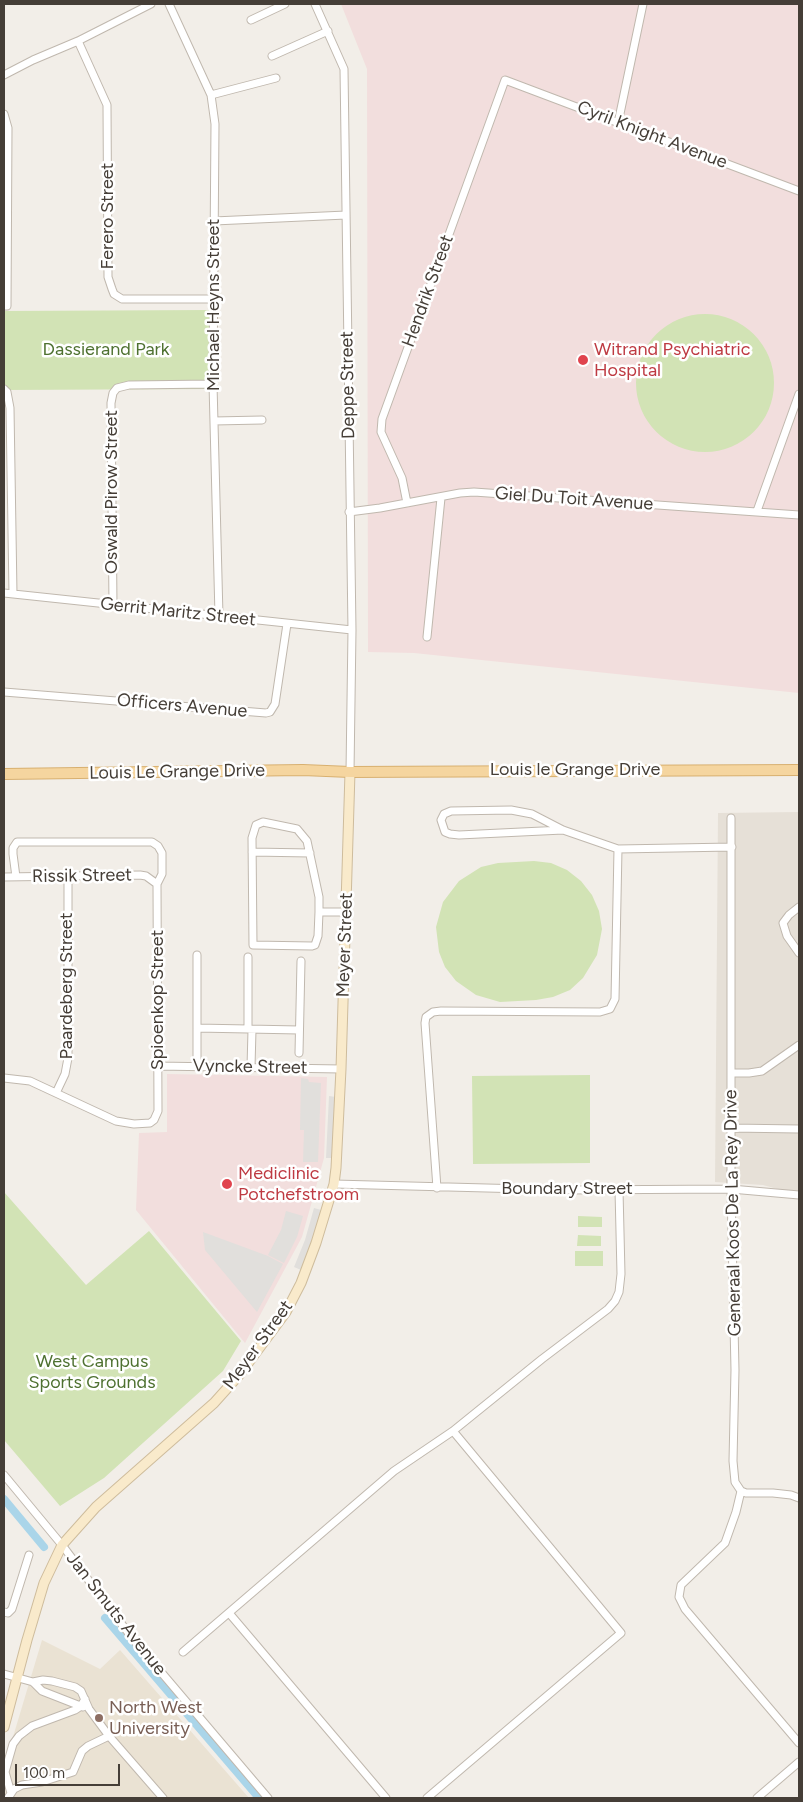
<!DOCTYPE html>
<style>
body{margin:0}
#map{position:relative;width:803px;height:1802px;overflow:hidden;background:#f2eee8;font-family:Figtree,sans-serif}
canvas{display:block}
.frame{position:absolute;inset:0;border:5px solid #453e37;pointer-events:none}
.scale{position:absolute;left:15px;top:1764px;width:105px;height:22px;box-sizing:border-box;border:2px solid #453e37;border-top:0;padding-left:6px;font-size:15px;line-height:18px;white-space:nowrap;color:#453e37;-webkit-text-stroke:4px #fff;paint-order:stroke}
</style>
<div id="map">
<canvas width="803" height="1802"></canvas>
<div class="frame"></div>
<div class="scale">100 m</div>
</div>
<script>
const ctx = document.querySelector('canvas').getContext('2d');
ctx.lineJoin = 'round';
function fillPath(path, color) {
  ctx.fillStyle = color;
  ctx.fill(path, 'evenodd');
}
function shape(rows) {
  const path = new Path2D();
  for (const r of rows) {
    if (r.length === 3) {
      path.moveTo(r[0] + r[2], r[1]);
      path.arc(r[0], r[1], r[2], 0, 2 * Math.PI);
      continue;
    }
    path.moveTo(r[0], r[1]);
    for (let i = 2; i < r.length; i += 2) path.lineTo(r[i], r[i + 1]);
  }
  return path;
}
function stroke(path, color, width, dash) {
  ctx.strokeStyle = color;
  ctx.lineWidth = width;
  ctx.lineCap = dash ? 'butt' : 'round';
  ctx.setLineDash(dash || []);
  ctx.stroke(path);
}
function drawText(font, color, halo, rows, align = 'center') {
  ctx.font = font + ' Figtree,sans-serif';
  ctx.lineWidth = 5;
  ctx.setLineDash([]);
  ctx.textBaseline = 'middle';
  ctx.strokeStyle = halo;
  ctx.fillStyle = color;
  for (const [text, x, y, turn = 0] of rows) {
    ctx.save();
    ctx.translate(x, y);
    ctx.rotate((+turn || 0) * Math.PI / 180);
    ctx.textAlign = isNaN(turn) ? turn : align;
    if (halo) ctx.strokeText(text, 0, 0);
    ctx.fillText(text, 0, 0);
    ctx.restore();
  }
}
fillPath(shape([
 [799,812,799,1195,763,1185,715,1182,718,813]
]), '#e6e0d7');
fillPath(shape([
 [42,1640,100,1669,120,1650,249,1798,4,1798,4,1767]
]), '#eae2d3');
fillPath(shape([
 [341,4,799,4,799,693,414,653,368,652,367,69],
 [167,1074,327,1077,324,1158,302,1237,245,1343,136,1210,139,1133,167,1132]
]), '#f2dedd');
fillPath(shape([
 [209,310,209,389,4,390,4,311],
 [705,383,69],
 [534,861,551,863,567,870,581,881,592,895,599,911,602,929,597,955,583,978,570,990,553,997,536,1000,500,1002,476,995,456,981,445,967,439,952,436,927,443,902,459,881,481,867,498,863],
 [590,1075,590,1163,473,1164,472,1076],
 [4,1192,86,1285,149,1231,241,1341,223,1371,104,1478,60,1506,4,1440],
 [578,1216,602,1217,602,1227,578,1227],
 [578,1235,601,1236,601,1246,577,1246],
 [575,1251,603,1251,603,1266,575,1266]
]), '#d2e3b5');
fillPath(shape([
 [301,1078,308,1079,309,1082,321,1083,318,1162,303,1162,304,1130,300,1130],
 [329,1096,336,1097,332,1158,326,1158],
 [314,1208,321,1210,312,1242,301,1270,294,1267,305,1240],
 [286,1211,303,1216,297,1237,284,1263,268,1255,281,1230],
 [203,1232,268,1256,283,1264,257,1312,205,1250]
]), '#e1dfdc');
stroke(shape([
 [4,1499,44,1547],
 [105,1618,259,1798]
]), '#aad5e9', 8);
const street = shape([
 [169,4,211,95,215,124,213,384,219,616],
 [315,4,344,69,352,630,350,772],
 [251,20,285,4],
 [78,41,107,105,108,277,112,289,114,294,122,299,214,299],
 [272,56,328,31],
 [4,75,33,60,78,41,151,4],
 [211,95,276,78],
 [4,114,8,128,7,306,4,306],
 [618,123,643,4],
 [214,221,346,215],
 [4,389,7,392,10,408,13,594],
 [214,421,262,420],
 [407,503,402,478,381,432,382,419,505,80,799,191],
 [757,511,799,394],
 [349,512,380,508,460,493,474,492,799,515],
 [4,593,352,630],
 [113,605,111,403,113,393,117,388,129,385,213,384],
 [427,637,441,498],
 [4,692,266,713,270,712,275,704,287,624],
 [731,818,731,1189,735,1370,733,1461,735,1482,741,1491,736,1512,725,1543,681,1585,679,1597,685,1609,799,1743],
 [563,830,459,835,450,834,445,832,441,820,444,814,451,811,511,810,532,814,563,830,618,849],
 [252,852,310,853],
 [4,877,140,875,146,876,157,884],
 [16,877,13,854,13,848,17,842,152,842,158,846,162,853,162,874,157,884],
 [799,907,789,915,783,923,787,936,799,953],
 [319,912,318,936,315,945,312,946,253,945,252,838,256,825,263,822,297,829,307,841,319,897,319,912,347,912],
 [197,955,197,1066],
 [197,1028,299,1030],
 [248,1029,248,957],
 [299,1053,301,961],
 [158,1066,341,1069],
 [251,1067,252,1030],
 [731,1073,749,1073,762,1071,799,1045],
 [4,1078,30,1081,116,1121,134,1124,150,1123,154,1120,158,1111,157,884],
 [56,1093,65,1074,68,1058,68,875],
 [731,1128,799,1129],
 [334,1184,563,1190,731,1189,799,1195],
 [437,1188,425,1023,426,1017,433,1012,441,1011,600,1012,610,1009,615,999,618,849,732,847],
 [4,1475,62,1545,133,1639,268,1798],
 [741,1491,746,1493,773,1493,791,1495,799,1498],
 [4,1612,8,1613,12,1609,29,1555],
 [229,1613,386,1798],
 [183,1652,394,1471,453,1431,542,1359,608,1309,615,1301,619,1292,621,1274,619,1190],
 [4,1674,33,1682,42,1691,83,1707],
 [33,1682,43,1680,52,1681,75,1687,81,1691,89,1709,109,1736,163,1798],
 [11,1793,5,1772,13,1744,19,1736,32,1726,75,1710,81,1706,85,1699],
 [8,1798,14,1789,22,1785,42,1782,73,1772,82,1751,88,1746,109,1736],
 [427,1798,621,1633,453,1431],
 [757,1798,799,1762]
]);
const secondary = shape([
 [4,1727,27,1640,44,1583,62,1545,96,1507,214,1403,240,1374,286,1312,301,1283,316,1243,334,1184,336,1168,341,1069,350,772]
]);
const primary = shape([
 [4,774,303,770,350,772,799,770]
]);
stroke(street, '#c0b8ae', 9);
stroke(secondary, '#cebc9c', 11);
stroke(primary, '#d8b070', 12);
stroke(street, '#fff', 7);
stroke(secondary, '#f9eacb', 9);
stroke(primary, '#f5d59f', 10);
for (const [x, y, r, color] of [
 [583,360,6,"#e0444e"],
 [227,1184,6,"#e0444e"],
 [99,1718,5,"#8d6e63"]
]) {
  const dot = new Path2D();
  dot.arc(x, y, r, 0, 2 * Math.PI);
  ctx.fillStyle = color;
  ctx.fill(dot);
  stroke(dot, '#fff', 2);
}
drawText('18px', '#453e37', '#fff', [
 ["Cyril Knight Avenue",652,135,21],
 ["Ferero Street",108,216,-90],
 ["Hendrik Street",428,291,-70],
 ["Michael Heyns Street",214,305,-90],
 ["Deppe Street",348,385,-91],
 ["Oswald Pirow Street",112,492,-90],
 ["Giel Du Toit Avenue",574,499,4],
 ["Gerrit Maritz Street",178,612,6],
 ["Officers Avenue",182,706,5],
 ["Louis le Grange Drive",575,770],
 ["Louis Le Grange Drive",177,772,-1],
 ["Rissik Street",82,876,-1],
 ["Meyer Street",345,945,-88],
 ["Paardeberg Street",67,986,-90],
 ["Spioenkop Street",158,1000,-90],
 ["Vyncke Street",250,1067,1],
 ["Boundary Street",567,1189],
 ["Generaal Koos De La Rey Drive",733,1213,-91],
 ["Meyer Street",258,1345,-54],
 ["Jan Smuts Avenue",116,1614,52]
]);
drawText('18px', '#4e7130', '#fff', [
 ["Dassierand Park",106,350],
 ["West Campus",92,1362],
 ["Sports Grounds",92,1383]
]);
drawText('18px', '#be3a42', '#fff', [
 ["Witrand Psychiatric",594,350],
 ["Hospital",594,371],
 ["Mediclinic",238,1174],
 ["Potchefstroom",238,1195]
], 'left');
drawText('18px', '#785e54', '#fff', [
 ["North West",109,1708],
 ["University",109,1729]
], 'left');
</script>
